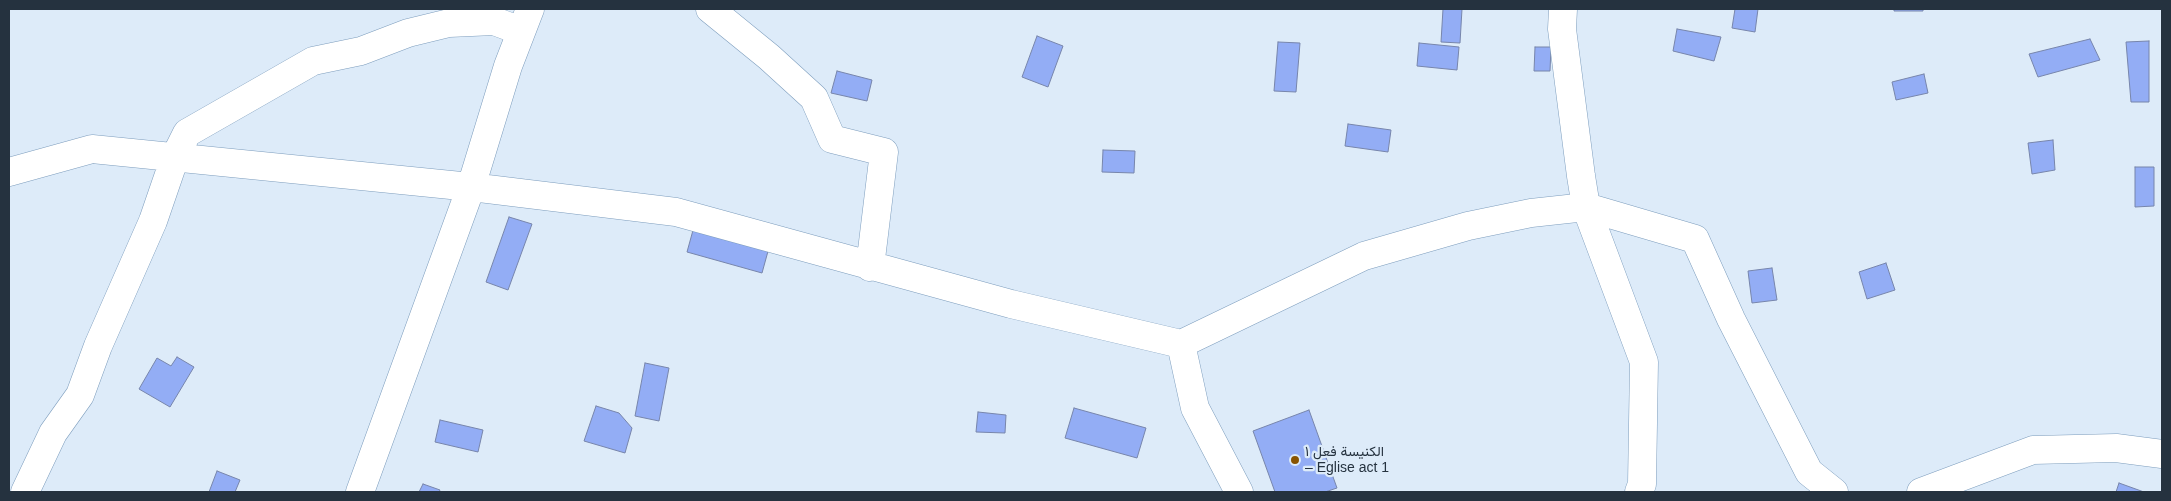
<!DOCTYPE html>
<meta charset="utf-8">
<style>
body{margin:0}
#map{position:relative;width:2171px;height:501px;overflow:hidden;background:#ddebf9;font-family:Helvetica,sans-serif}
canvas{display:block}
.frame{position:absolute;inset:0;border:10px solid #25323f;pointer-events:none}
</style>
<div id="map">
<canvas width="2171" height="501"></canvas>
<div class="frame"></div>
</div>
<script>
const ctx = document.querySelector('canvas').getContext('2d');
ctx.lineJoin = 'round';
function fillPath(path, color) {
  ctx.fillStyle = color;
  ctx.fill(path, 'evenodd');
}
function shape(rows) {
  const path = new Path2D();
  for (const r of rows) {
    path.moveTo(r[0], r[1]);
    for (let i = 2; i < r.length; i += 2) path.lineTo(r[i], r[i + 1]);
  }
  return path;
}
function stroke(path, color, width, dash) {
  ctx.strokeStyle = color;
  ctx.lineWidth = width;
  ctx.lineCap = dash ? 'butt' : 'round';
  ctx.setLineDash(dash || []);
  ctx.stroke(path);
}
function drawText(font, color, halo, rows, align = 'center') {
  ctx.font = font + ' Helvetica,Vazirmatn,sans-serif';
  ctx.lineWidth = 4.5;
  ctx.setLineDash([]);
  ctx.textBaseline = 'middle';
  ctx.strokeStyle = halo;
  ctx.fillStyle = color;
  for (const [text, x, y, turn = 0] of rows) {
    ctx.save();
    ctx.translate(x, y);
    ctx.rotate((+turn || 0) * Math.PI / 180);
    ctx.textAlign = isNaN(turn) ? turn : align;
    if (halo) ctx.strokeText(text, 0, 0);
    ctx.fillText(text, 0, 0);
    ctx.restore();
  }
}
const building = shape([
 [1443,9,1462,9,1460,43,1441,42,1443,9],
 [1735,9,1758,9,1755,32,1732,28,1735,9],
 [1894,9,1923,9,1923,11,1894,11,1894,9],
 [1677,29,1721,37,1714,61,1673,51,1677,29],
 [1037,36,1063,46,1048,87,1022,77,1037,36],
 [2090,39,2100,60,2038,77,2029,54,2090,39],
 [2149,41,2149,102,2131,102,2126,42,2149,41],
 [1278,42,1300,43,1296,92,1274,91,1278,42],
 [1419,43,1459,47,1457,70,1417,66,1419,43],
 [1535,47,1551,47,1550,71,1534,71,1535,47],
 [837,71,872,80,867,101,831,93,837,71],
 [1924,74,1928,93,1896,100,1892,82,1924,74],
 [1348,124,1391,130,1388,152,1345,146,1348,124],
 [2053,140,2055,170,2032,174,2028,143,2053,140],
 [1103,150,1135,151,1134,173,1102,172,1103,150],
 [2135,167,2154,167,2154,206,2135,207,2135,167],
 [509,217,532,224,508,290,486,282,509,217],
 [695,223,770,244,762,273,687,252,695,223],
 [1886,263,1895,290,1867,299,1859,272,1886,263],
 [1772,268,1777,300,1752,303,1748,271,1772,268],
 [177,357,194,367,170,407,139,389,157,358,171,366,177,357],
 [645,363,669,368,659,421,635,416,645,363],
 [596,406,619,413,632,428,625,453,584,441,596,406],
 [1074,408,1146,428,1137,458,1065,438,1074,408],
 [1309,410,1337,488,1325,492,1275,492,1253,431,1309,410],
 [978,412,1006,415,1005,433,976,432,978,412],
 [440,420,483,430,478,452,435,442,440,420],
 [217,471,240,480,235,492,209,492,217,471],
 [2119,483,2144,492,2116,492,2119,483],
 [423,484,440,490,439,492,419,492,423,484]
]);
fillPath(building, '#93adf5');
stroke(building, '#7785ab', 1);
const minor = shape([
 [710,9,769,57,814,98,832,139,884,152,870,267],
 [1563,9,1562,29,1581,176,1586,207,1644,362,1642,484,1639,492],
 [9,172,92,149,471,187,676,212,1011,304,1181,344,1195,408,1239,492],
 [1181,344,1364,256,1468,226,1531,213,1586,207,1695,239,1731,319,1809,472,1834,492],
 [25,492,53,433,80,395,98,346,153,221,175,157,187,133,313,61,361,51,408,33,449,23,494,21,521,31],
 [360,492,471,187,508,66,530,9],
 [1921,492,2033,450,2116,448,2162,454]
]);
stroke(minor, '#7d9dbd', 29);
stroke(minor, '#fff', 28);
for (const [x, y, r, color] of [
 [1295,460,5,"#885300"]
]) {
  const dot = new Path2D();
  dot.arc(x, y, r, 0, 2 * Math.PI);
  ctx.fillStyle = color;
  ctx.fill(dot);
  stroke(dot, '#ddebf9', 2);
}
drawText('14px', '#25323f', '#ddebf9', [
 ["الكنيسة فعل ۱",1305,452],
 ["– Eglise act 1",1305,468]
], 'left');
</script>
